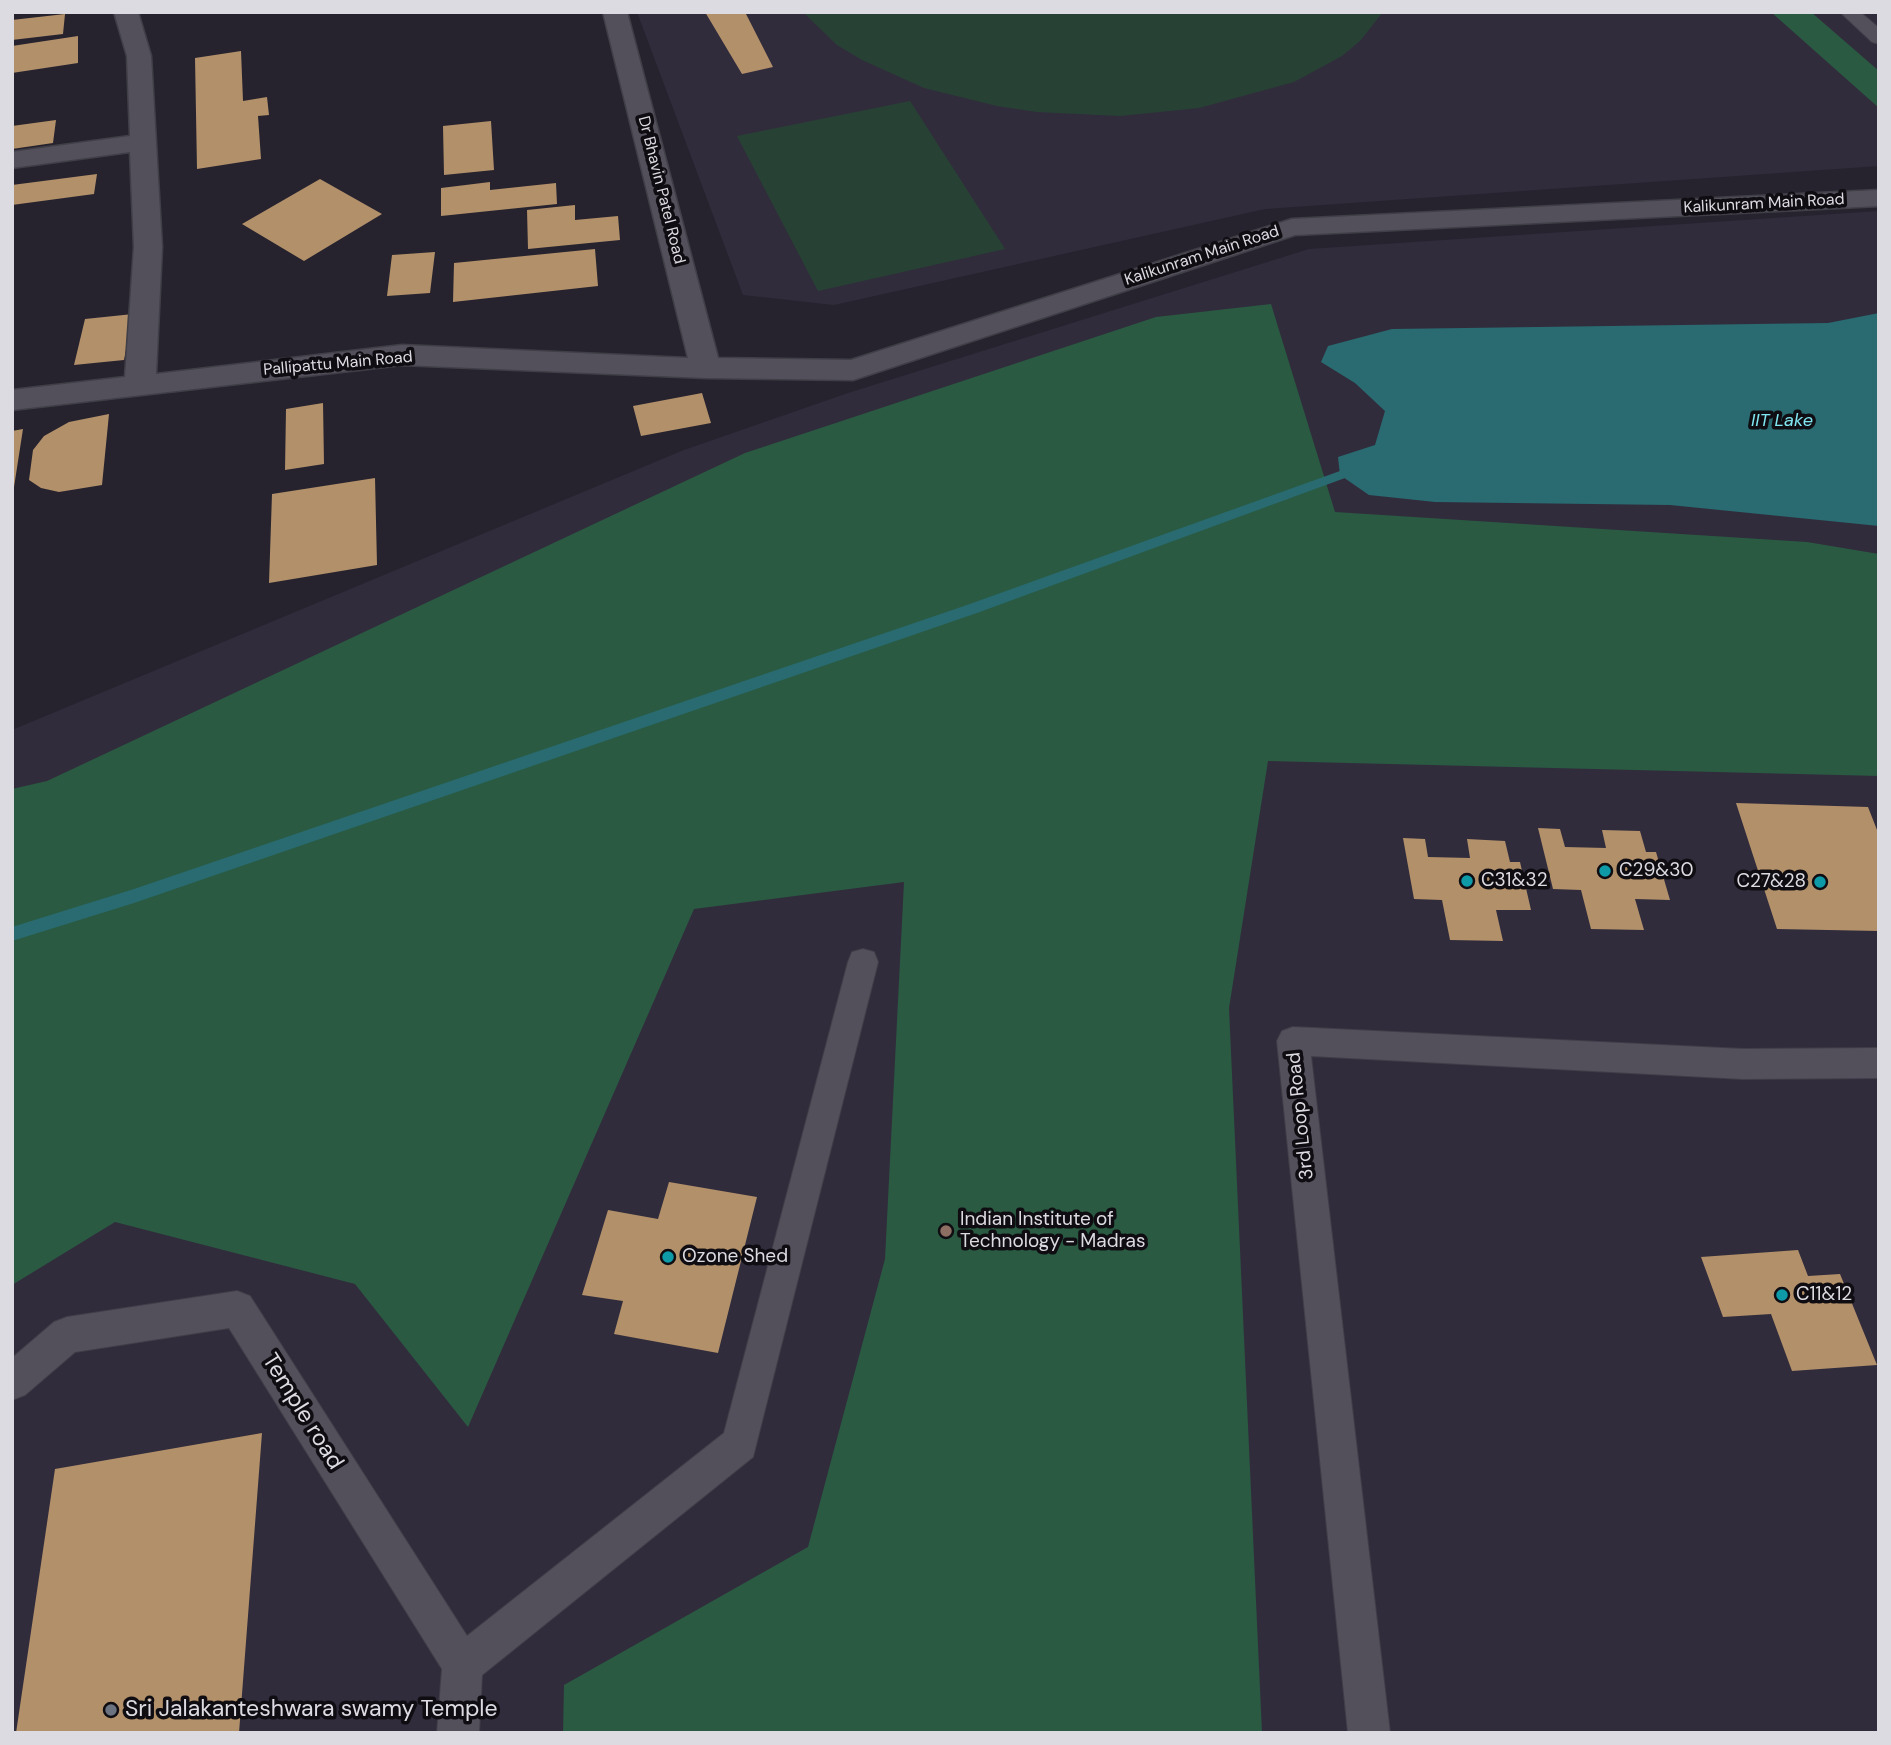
<!DOCTYPE html>
<style>
body{margin:0}
#map{position:relative;width:1891px;height:1745px;overflow:hidden;background:#26232e;font-family:"DM Sans",sans-serif}
canvas{display:block}
.frame{position:absolute;inset:0;border:14px solid #dddbe2;pointer-events:none}
</style>
<div id="map">
<canvas width="1891" height="1745"></canvas>
<div class="frame"></div>
</div>
<script>
const ctx = document.querySelector('canvas').getContext('2d');
ctx.lineJoin = 'round';
function fillPath(path, color) {
  ctx.fillStyle = color;
  ctx.fill(path, 'evenodd');
}
function shape(rows) {
  const path = new Path2D();
  for (const r of rows) {
    path.moveTo(r[0], r[1]);
    for (let i = 2; i < r.length; i += 2) path.lineTo(r[i], r[i + 1]);
  }
  return path;
}
function stroke(path, color, width, dash) {
  ctx.strokeStyle = color;
  ctx.lineWidth = width;
  ctx.lineCap = dash ? 'butt' : 'round';
  ctx.setLineDash(dash || []);
  ctx.stroke(path);
}
function drawText(font, color, halo, rows, align = 'center') {
  ctx.font = font + ' "DM Sans",sans-serif';
  ctx.lineWidth = 7;
  ctx.setLineDash([]);
  ctx.textBaseline = 'middle';
  ctx.strokeStyle = halo;
  ctx.fillStyle = color;
  for (const [text, x, y, turn = 0] of rows) {
    ctx.save();
    ctx.translate(x, y);
    ctx.rotate((+turn || 0) * Math.PI / 180);
    ctx.textAlign = isNaN(turn) ? turn : align;
    if (halo) ctx.strokeText(text, 0, 0);
    ctx.fillText(text, 0, 0);
    ctx.restore();
  }
}
fillPath(shape([
 [637,12,1879,12,1879,166,1265,209,834,305,743,295],
 [1879,211,1879,1733,12,1733,12,730,684,450,848,393,1309,249]
]), '#312c3c');
fillPath(shape([
 [803,12,1383,12,1360,41,1342,56,1294,82,1199,108,1120,116,1037,112,997,106,924,88,862,60,837,45],
 [910,101,1005,249,818,291,737,136]
]), '#274234');
fillPath(shape([
 [1771,12,1811,12,1879,71,1879,108],
 [1271,304,1335,512,1807,542,1879,554,1879,776,1268,761,1229,1008,1262,1733,563,1733,564,1685,808,1547,885,1259,904,882,694,909,468,1427,355,1284,115,1222,12,1285,12,789,47,781,745,453,1156,317]
]), '#2a5a42');
fillPath(shape([
 [1879,313,1879,526,1670,505,1435,502,1369,495,1340,475,1338,457,1375,445,1385,411,1355,383,1321,362,1328,346,1392,329,1828,323]
]), '#296b71');
fillPath(shape([
 [1340,471,1346,475,1345,478,977,613,134,903,12,941,12,927,134,889,967,605,1340,471]
]), '#296b71');
fillPath(shape([
 [705,12,745,12,773,67,742,74],
 [65,14,63,34,12,40,12,20],
 [78,36,78,63,12,73,12,46],
 [241,51,243,101,267,97,269,115,258,116,261,159,197,169,195,58],
 [56,120,53,143,12,149,12,126],
 [491,121,494,170,444,175,443,126],
 [97,174,94,194,12,205,12,185],
 [320,179,382,214,304,261,242,224],
 [490,182,490,190,556,183,557,204,441,216,441,188],
 [575,205,575,220,618,216,620,240,528,249,527,210],
 [595,249,598,286,453,302,454,263],
 [435,252,430,293,387,296,392,255],
 [133,314,124,360,74,365,85,319],
 [702,393,711,423,641,436,633,406],
 [323,403,324,464,285,470,286,409],
 [109,414,102,485,59,492,41,488,29,480,33,450,44,436,69,422],
 [23,429,14,487,12,487,12,431],
 [375,478,377,565,269,583,272,494],
 [1736,803,1868,807,1879,835,1879,931,1777,929],
 [1538,828,1560,829,1565,847,1606,848,1602,830,1640,831,1646,852,1656,852,1670,900,1635,899,1644,930,1591,929,1581,890,1553,889],
 [1403,838,1425,839,1428,857,1470,858,1467,839,1505,841,1510,862,1520,862,1531,910,1496,910,1503,941,1450,940,1442,900,1414,899],
 [669,1182,757,1197,718,1353,614,1334,623,1301,582,1295,608,1210,658,1219],
 [1798,1250,1808,1276,1840,1274,1877,1365,1792,1371,1771,1314,1723,1317,1701,1257],
 [262,1433,239,1733,16,1733,55,1469]
]), '#b2906a');
const lane = shape([
 [1840,12,1860,12,1879,28,1879,44,1872,42,1840,12],
 [863,949,874,952,878,962,753,1457,482,1675,479,1733,437,1733,442,1669,229,1328,75,1352,25,1395,12,1400,12,1358,54,1322,67,1317,237,1291,250,1296,467,1636,724,1433,848,962,852,952,863,949],
 [1293,1027,1743,1049,1879,1048,1879,1078,1743,1079,1311,1056,1390,1733,1348,1733,1277,1041,1282,1031,1293,1027]
]);
const street = shape([
 [114,12,138,12,151,56,162,247,156,374,402,345,688,358,603,12,627,12,718,358,851,360,1292,219,1879,190,1879,206,1295,235,853,380,706,378,402,365,12,410,12,390,125,377,134,247,130,152,12,168,12,152,130,136,127,56,114,12]
]);
stroke(lane, '#403e47', 2);
stroke(street, '#403e47', 3);
fillPath(lane, '#53505c');
fillPath(street, '#53505c');
for (const [x, y, r, color] of [
 [1605,871,7,"#0f9aa8"],
 [1467,881,7,"#0f9aa8"],
 [1820,882,7,"#0f9aa8"],
 [946,1231,7,"#8d6e63"],
 [668,1257,7,"#0f9aa8"],
 [1782,1295,7,"#0f9aa8"],
 [111,1710,7,"#6b7280"]
]) {
  const dot = new Path2D();
  dot.arc(x, y, r, 0, 2 * Math.PI);
  ctx.fillStyle = color;
  ctx.fill(dot);
  stroke(dot, '#0f0d12', 2.5);
}
drawText('16px', '#dddbe2', '#0f0d12', [
 ["Dr Bhavin Patel Road",661,190,76],
 ["Kalikunram Main Road",1764,204,-3],
 ["Kalikunram Main Road",1202,256,-18],
 ["Pallipattu Main Road",338,364,-5]
]);
drawText('italic 18px', '#80e6f0', '#0f0d12', [
 ["IIT Lake",1782,421]
]);
drawText('19px', '#dddbe2', '#0f0d12', [
 ["C29&30",1619,871],
 ["C31&32",1481,881],
 ["C27&28",1806,882,"right"],
 ["Indian Institute of",960,1220],
 ["Technology - Madras",960,1242],
 ["Ozone Shed",682,1257],
 ["C11&12",1796,1295]
], 'left');
drawText('19px', '#dddbe2', '#0f0d12', [
 ["3rd Loop Road",1301,1116,-96]
]);
drawText('23px', '#dddbe2', '#0f0d12', [
 ["Temple road",302,1412,58]
]);
drawText('23px', '#dddbe2', '#0f0d12', [
 ["Sri Jalakanteshwara swamy Temple",125,1710]
], 'left');
</script>
